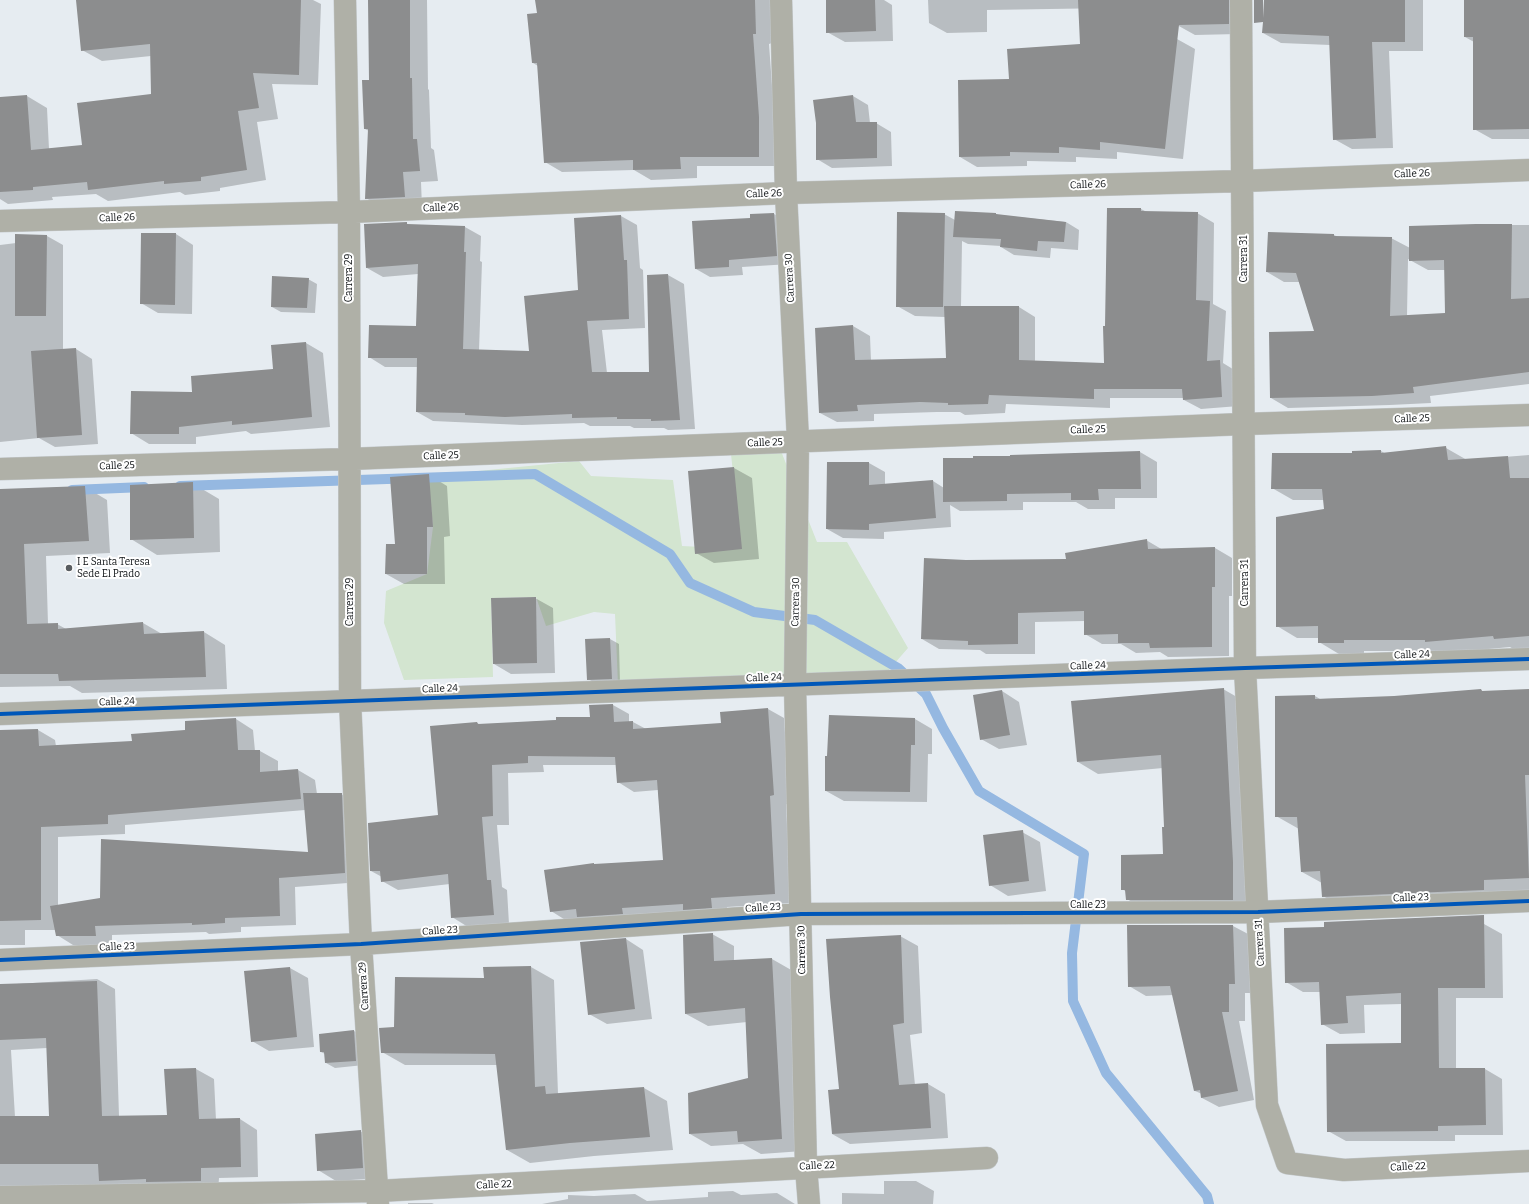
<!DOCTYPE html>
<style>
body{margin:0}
canvas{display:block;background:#e6ecf1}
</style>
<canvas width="1529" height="1204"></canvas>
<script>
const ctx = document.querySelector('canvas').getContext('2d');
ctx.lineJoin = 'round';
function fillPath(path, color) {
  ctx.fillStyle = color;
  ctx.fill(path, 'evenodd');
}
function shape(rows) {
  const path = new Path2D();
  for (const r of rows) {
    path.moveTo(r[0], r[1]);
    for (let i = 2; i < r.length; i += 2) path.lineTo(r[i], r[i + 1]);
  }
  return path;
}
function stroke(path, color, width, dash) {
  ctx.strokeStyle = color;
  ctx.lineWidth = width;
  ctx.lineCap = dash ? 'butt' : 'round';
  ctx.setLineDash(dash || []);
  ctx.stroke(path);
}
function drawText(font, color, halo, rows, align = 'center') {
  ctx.font = font + ' Bitter,serif';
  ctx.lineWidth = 4;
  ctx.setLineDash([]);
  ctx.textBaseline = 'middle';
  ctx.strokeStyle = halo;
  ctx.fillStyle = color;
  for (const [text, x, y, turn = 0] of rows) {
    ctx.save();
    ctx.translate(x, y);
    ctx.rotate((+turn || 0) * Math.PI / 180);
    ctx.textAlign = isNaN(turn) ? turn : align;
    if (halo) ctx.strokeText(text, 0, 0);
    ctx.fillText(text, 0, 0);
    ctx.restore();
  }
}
fillPath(shape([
 [781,451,817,542,847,542,908,648,888,671,618,685,615,614,594,612,546,626,536,597,491,598,493,677,404,680,384,623,386,591,427,574,433,527,428,476,579,461,591,476,673,480,682,546,741,549,731,454]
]), '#d3e5d0');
fillPath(shape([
 [77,0,313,0,321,4,318,85,272,84,278,119,257,122,266,180,220,188,220,191,185,195,180,192,108,201,96,194,52,197,53,200,8,204,0,199,0,98,27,96,47,108,49,149,84,146,152,95,151,56,102,61,82,50],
 [369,0,427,0,428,89,429,90,431,148,434,150,438,181,421,182,422,207,383,208,366,198,369,131,365,129,370,81],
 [536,0,772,0,772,43,769,44,775,127,776,166,697,166,697,178,651,180,634,170,562,172,545,162,538,66,533,63,538,14],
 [827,0,884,0,892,5,893,41,845,42,827,32],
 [928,0,1237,0,1238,34,1195,35,1177,25,1176,7,987,10,987,32,947,33,929,23],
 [1265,0,1423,0,1423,51,1389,51,1393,148,1352,149,1334,139,1330,45,1281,43,1263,33],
 [1465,0,1529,0,1529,139,1492,139,1474,129,1474,42,1465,37],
 [1177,39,1195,49,1183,159,1117,152,1117,159,1076,157,1076,162,1027,161,1027,166,977,167,960,157],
 [853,96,868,105,870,123,876,123,891,132,892,166,832,168,817,159],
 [1108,209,1141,209,1147,212,1197,213,1214,223,1213,304,1226,311,1223,363,1236,371,1239,406,1201,409,1184,400,1184,398,1110,398,1110,408,1006,404,1005,413,965,415,960,412,937,412,874,414,874,421,837,422,820,413,853,326,870,336,871,361,947,359,945,317,915,316,897,306,944,214,955,220,956,212,996,214,998,215,1066,222,1079,230,1078,250,1051,248,1050,258,1014,255,1001,247,1001,246,968,244,962,241,961,307,1019,307,1035,317,1035,361,1105,364],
 [774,214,788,222,790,264,742,267,743,275,710,277,696,269,751,219,751,215],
 [621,216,637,225,640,268,643,270,645,328,602,330,607,373,650,373,648,276,668,275,684,284,695,429,668,430,664,428,634,428,630,426,590,426,584,423,522,425,433,421,417,412,418,367,385,367,369,357,417,327,418,274,383,277,367,268,406,223,409,225,465,227,481,236,480,261,482,262,479,351,530,352,580,291],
 [1476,225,1529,225,1529,384,1430,396,1431,403,1390,405,1288,408,1271,398,1316,332,1300,282,1284,282,1267,272,1334,235,1338,237,1391,238,1410,248],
 [1408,259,1428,270,1445,270,1446,314,1407,316],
 [176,234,193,245,192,314,158,313,141,303],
 [47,236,63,245,63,350,76,349,92,359,98,444,55,447,39,438,0,442,0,245,16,243],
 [308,279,317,284,315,313,281,312,272,307],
 [306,343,323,353,330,427,251,434,246,431,196,437,196,444,149,444,131,433,193,393,274,370],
 [1446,448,1467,460,1529,455,1529,649,1515,650,1510,647,1447,653,1443,651,1364,651,1364,654,1339,654,1319,642,1319,638,1297,638,1277,626,1325,510,1324,500,1293,500,1272,488,1353,454,1381,451,1386,454],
 [1140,452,1157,462,1157,498,1115,498,1115,509,1088,509,1076,502,1023,502,1023,510,960,511,950,505,951,527,884,532,884,539,843,538,827,529,828,463,869,463,885,472,885,485,933,481,944,488,1011,456],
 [734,468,752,478,759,559,714,563,696,553],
 [429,475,447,486,450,536,444,537,445,584,404,584,386,574,396,545],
 [192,483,219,499,220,552,157,555,131,539],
 [85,487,107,500,110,553,46,556,48,624,57,624,66,629,143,623,162,634,204,632,225,645,227,689,82,693,70,686,0,687,0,490],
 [1146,540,1163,550,1215,548,1232,558,1232,596,1229,596,1229,656,1168,657,1160,652,1136,653,1121,644,1102,644,1085,634,1085,621,1035,622,1035,654,986,654,980,650,939,649,922,639,966,561,1067,560],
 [535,598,553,608,555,673,511,674,494,664],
 [610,639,619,644,620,683,597,684,588,679],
 [1223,689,1244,701,1253,911,1147,911,1127,899,1127,892,1122,889,1164,855,1165,828,1163,768,1098,774,1078,762],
 [1481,690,1484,692,1529,690,1529,892,1345,909,1323,896,1322,883,1302,872,1299,829,1276,816,1315,696,1320,699,1394,697],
 [1002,691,1019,702,1027,745,999,749,981,739],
 [613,705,629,714,629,722,633,722,646,729,722,724,721,713,768,709,784,718,790,804,786,804,791,903,727,907,727,916,567,921,551,911,664,861,658,790,634,792,618,782,617,765,543,765,544,772,508,773,509,825,497,825,502,887,507,890,509,924,468,927,452,917,450,884,398,890,382,881,382,877,371,871,439,815,477,723,481,725,591,718],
 [236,719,253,730,255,751,260,751,278,761,278,771,298,770,315,780,317,794,341,794,358,804,361,882,295,887,296,925,241,927,241,932,209,934,206,932,112,935,112,945,73,945,57,935,56,930,25,930,25,945,0,945,0,731,38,730,55,740,56,746,133,742],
 [305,810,309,853,100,899,58,906,58,837,125,834,125,825],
 [915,719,932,729,932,754,928,754,927,802,844,801,826,791],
 [1022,832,1040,842,1046,891,1008,896,990,885],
 [1428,924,1484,924,1502,934,1503,998,1456,998,1456,1069,1485,1069,1502,1079,1503,1135,1455,1135,1455,1141,1346,1141,1328,1131,1402,1044,1402,1004,1364,1005,1365,1033,1340,1034,1322,1024,1321,992,1303,992,1286,982],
 [1128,926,1233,926,1250,935,1252,993,1245,993,1245,1021,1239,1021,1254,1100,1219,1107,1202,1098,1202,1094,1195,1091,1174,995,1146,996,1129,986],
 [712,934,734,946,734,961,772,959,793,971,803,1151,761,1154,743,1144,711,1146,690,1134,749,1078,747,1022,708,1026,686,1014,684,935],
 [900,936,918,946,922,1033,910,1035,915,1085,928,1084,945,1094,948,1138,850,1144,832,1134,840,1090],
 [626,939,643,950,652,1019,607,1024,589,1014],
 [531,967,554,980,558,1094,644,1088,667,1101,673,1150,594,1156,530,1163,507,1150,497,1065,405,1065,382,1052,395,1028,485,979,484,968],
 [290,968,308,978,314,1047,269,1051,252,1041],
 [97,979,115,989,119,1116,168,1116,196,1069,214,1079,216,1120,240,1119,257,1130,258,1177,219,1178,218,1191,0,1204,0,985],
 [47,1048,50,1117,15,1117,11,1050],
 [354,1031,363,1036,364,1065,335,1068,326,1063,325,1054,321,1052],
 [360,1131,378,1142,381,1178,336,1181,318,1170],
 [884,1181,916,1181,934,1191,933,1204,842,1204,842,1193,884,1194],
 [733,1191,741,1195,777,1193,795,1204,542,1204,568,1199,568,1195,594,1196,635,1194,647,1201,708,1197,708,1192],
 [408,1203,432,1203,434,1204,408,1204]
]), '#0003');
stroke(shape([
 [180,486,535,474,670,554,690,583,754,612,815,620,898,668,926,694,943,728,979,791,1084,854,1072,953,1073,1001,1106,1073,1207,1196,1209,1204],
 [72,490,144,487]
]), '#95b8e1', 10);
fillPath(shape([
 [76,0,301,0,299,75,253,73,259,108,238,111,247,170,201,177,201,181,164,184,164,181,88,190,87,182,33,187,33,190,0,192,0,97,27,95,31,150,82,145,77,103,151,94,150,44,81,51],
 [368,0,410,0,410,78,412,78,413,139,417,139,420,171,403,172,405,197,365,199,368,129,364,129,362,80,369,80],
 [535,0,755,0,756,34,753,34,759,117,759,157,680,157,681,169,633,170,633,160,544,163,537,63,532,63,527,14,537,13],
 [826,0,875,0,876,31,826,33],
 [1078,0,1229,0,1229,24,1179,25,1165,149,1100,142,1100,150,1059,147,1059,153,1010,152,1010,156,959,157,958,80,1009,79,1007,49,1080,44],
 [1254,0,1263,0,1263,18,1264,0,1405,0,1405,42,1372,42,1376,138,1333,140,1329,36,1262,33,1263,22,1254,23],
 [1464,0,1529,0,1529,129,1473,130,1473,37,1464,37],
 [853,95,856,122,877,122,877,158,816,160,816,123,813,100],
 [1107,208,1141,208,1141,211,1198,212,1196,300,1210,301,1207,361,1220,360,1222,397,1183,400,1182,389,1094,389,1094,399,989,395,988,404,948,405,948,403,920,402,857,405,858,411,819,413,815,328,853,325,855,360,946,358,944,306,1019,306,1019,360,1104,363,1103,326,1105,326],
 [955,211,996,213,996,214,1066,222,1064,242,1038,241,1037,251,1000,247,1001,239,953,237],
 [897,212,945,213,943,307,896,307],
 [774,213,777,256,729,260,729,267,695,269,692,221,750,218,750,214],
 [621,215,624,260,627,260,629,319,587,321,592,372,649,372,647,275,668,274,680,420,651,421,651,419,617,419,617,417,572,418,572,414,505,417,465,415,465,413,416,412,417,358,368,358,369,325,416,326,418,264,366,268,364,224,407,222,407,224,465,226,464,252,466,252,463,349,529,351,524,296,578,290,574,218],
 [1476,224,1512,224,1511,299,1529,298,1529,372,1413,387,1414,393,1372,396,1270,398,1269,332,1314,331,1296,273,1266,272,1268,232,1334,234,1334,236,1392,237,1390,316,1445,313,1444,260,1409,261,1409,226],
 [141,233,176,233,175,305,140,304],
 [15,234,47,235,46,316,15,316],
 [272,276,309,278,307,308,271,307],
 [306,342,312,417,232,425,232,421,179,427,179,434,130,434,131,391,192,392,191,376,273,369,271,345],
 [76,348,82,435,37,438,31,351],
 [1446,446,1448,460,1508,456,1510,478,1529,478,1529,636,1494,639,1493,636,1425,642,1425,640,1344,640,1344,643,1318,643,1318,626,1276,627,1276,517,1324,509,1322,489,1271,489,1272,453,1352,453,1352,451,1381,450,1381,453],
 [1140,451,1141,489,1098,489,1099,500,1071,500,1071,493,1007,494,1007,501,943,502,943,458,973,458,973,456,1010,456,1010,455],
 [827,462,869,462,869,485,933,480,936,518,869,524,869,530,826,529],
 [734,467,742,549,695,554,688,471],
 [429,474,433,527,427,527,427,574,385,574,386,544,395,544,390,477],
 [193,482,194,538,130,540,130,485],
 [85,486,89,541,24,544,27,624,58,623,58,629,143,622,144,634,204,631,206,677,59,681,58,674,0,674,0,489],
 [1147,539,1148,549,1215,547,1215,587,1212,587,1212,647,1150,648,1149,643,1118,643,1118,634,1084,635,1084,611,1018,613,1018,644,968,645,968,641,921,639,924,558,966,560,1066,559,1065,553],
 [536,597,537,663,493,664,491,598],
 [610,638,612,679,587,680,585,639],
 [1224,688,1233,862,1233,900,1126,900,1125,890,1121,890,1121,855,1163,854,1162,827,1164,827,1161,755,1077,762,1071,701],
 [1481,689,1482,691,1529,689,1529,775,1525,775,1529,878,1484,880,1484,890,1322,897,1320,871,1301,872,1297,817,1275,817,1275,696,1315,695,1315,699,1394,696],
 [1002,690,1010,735,980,740,973,695],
 [613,704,614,722,633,721,633,729,721,723,720,712,768,708,774,795,770,796,775,894,711,898,712,908,683,910,683,904,622,908,623,914,577,917,576,909,550,912,544,870,594,863,594,864,663,860,657,780,617,783,615,757,528,756,528,763,492,765,493,816,482,817,487,880,491,880,494,915,451,918,448,874,381,882,380,871,370,871,368,823,438,815,430,726,477,722,478,724,556,720,556,717,590,717,589,705],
 [829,715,915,718,915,745,911,745,910,792,825,791,825,756,827,756],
 [236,718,238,750,260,750,260,772,298,769,301,799,108,815,108,824,41,827,41,920,0,921,0,730,38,729,39,746,132,741,131,734,185,730,185,721],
 [303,793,342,793,345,873,279,878,280,916,225,918,225,923,192,925,192,923,95,926,96,936,56,936,50,906,100,898,101,839,308,852],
 [1023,830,1029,881,989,886,983,835],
 [1484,915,1485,988,1438,988,1439,1068,1485,1068,1486,1125,1438,1126,1438,1131,1327,1132,1326,1044,1401,1043,1401,993,1346,996,1348,1023,1321,1025,1319,982,1285,983,1284,928,1324,927,1324,922],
 [1127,925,1233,925,1235,984,1229,984,1229,1012,1222,1012,1238,1091,1201,1098,1200,1090,1194,1091,1170,986,1128,987],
 [713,933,714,961,772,958,782,1139,738,1142,737,1131,689,1134,688,1093,748,1078,745,1008,685,1014,683,935],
 [901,935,904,1023,893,1025,899,1085,928,1083,931,1128,832,1134,828,1090,839,1089,830,997,826,939],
 [626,938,635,1009,588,1015,580,942],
 [531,966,535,1087,545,1086,546,1094,644,1087,650,1137,570,1143,506,1150,495,1054,381,1053,379,1028,394,1027,395,977,484,978,483,967],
 [290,967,297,1037,251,1042,244,971],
 [97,981,102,1116,167,1115,164,1069,196,1068,199,1119,240,1118,241,1167,201,1168,201,1181,146,1182,146,1179,99,1181,98,1164,0,1164,0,1116,49,1116,46,1038,0,1040,0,984],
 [354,1030,356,1061,325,1063,324,1052,320,1052,319,1034],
 [361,1130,363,1168,317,1171,315,1134]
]), '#8c8d8e');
const street = shape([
 [345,0,349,212,350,700,361,944,378,1204],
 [781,0,786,193,798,441,795,685,806,1167,809,1204],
 [1241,0,1245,668,1267,1105,1287,1163,1344,1170,1529,1161],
 [0,221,349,212,786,193,1243,181,1529,170],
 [0,469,349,459,1244,424,1529,415],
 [0,714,1245,668,1529,659],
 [0,960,361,944,801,914,1258,912,1529,901],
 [0,1197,378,1191,987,1158]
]);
stroke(street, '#c4c9cc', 23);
stroke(street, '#afb0a7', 22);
stroke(shape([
 [0,714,1245,668,1529,659],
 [0,960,361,944,801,914,1258,912,1529,901]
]), '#0057b8', 4);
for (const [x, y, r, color] of [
 [69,568,4,"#585c60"]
]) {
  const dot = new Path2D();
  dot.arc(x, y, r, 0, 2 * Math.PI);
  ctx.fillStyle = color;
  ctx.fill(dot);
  stroke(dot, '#fff', 1.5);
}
drawText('10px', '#0b0f12', '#fff', [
 ["Calle 26",1412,174,-2],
 ["Calle 26",1088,185,-2],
 ["Calle 26",764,194,-2],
 ["Calle 26",441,208,-2],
 ["Calle 26",117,218,-2],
 ["Carrera 31",1244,259,-90],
 ["Carrera 29",349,278,-90],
 ["Carrera 30",790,278,-93],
 ["Calle 25",1412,419,-2],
 ["Calle 25",1088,430,-2],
 ["Calle 25",765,443,-2],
 ["Calle 25",441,456,-2],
 ["Calle 25",117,466,-2],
 ["Carrera 31",1245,583,-90],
 ["Carrera 29",350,602,-90],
 ["Carrera 30",796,602,-89],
 ["Calle 24",1412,655,-2],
 ["Calle 24",1088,666,-2],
 ["Calle 24",764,678,-2],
 ["Calle 24",440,689,-2],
 ["Calle 24",117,702,-2],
 ["Calle 23",1411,898,-2],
 ["Calle 23",1088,905],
 ["Calle 23",763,908,-4],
 ["Calle 23",440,931,-4],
 ["Carrera 31",1260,943,-93],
 ["Calle 23",117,947,-3],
 ["Carrera 30",802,950,-91],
 ["Carrera 29",364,986,-94],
 ["Calle 22",817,1166,-3],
 ["Calle 22",1408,1167,-3],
 ["Calle 22",494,1185,-3]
]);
drawText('10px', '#0b0f12', '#fff', [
 ["I E Santa Teresa",77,562],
 ["Sede El Prado",77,574]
], 'left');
</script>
